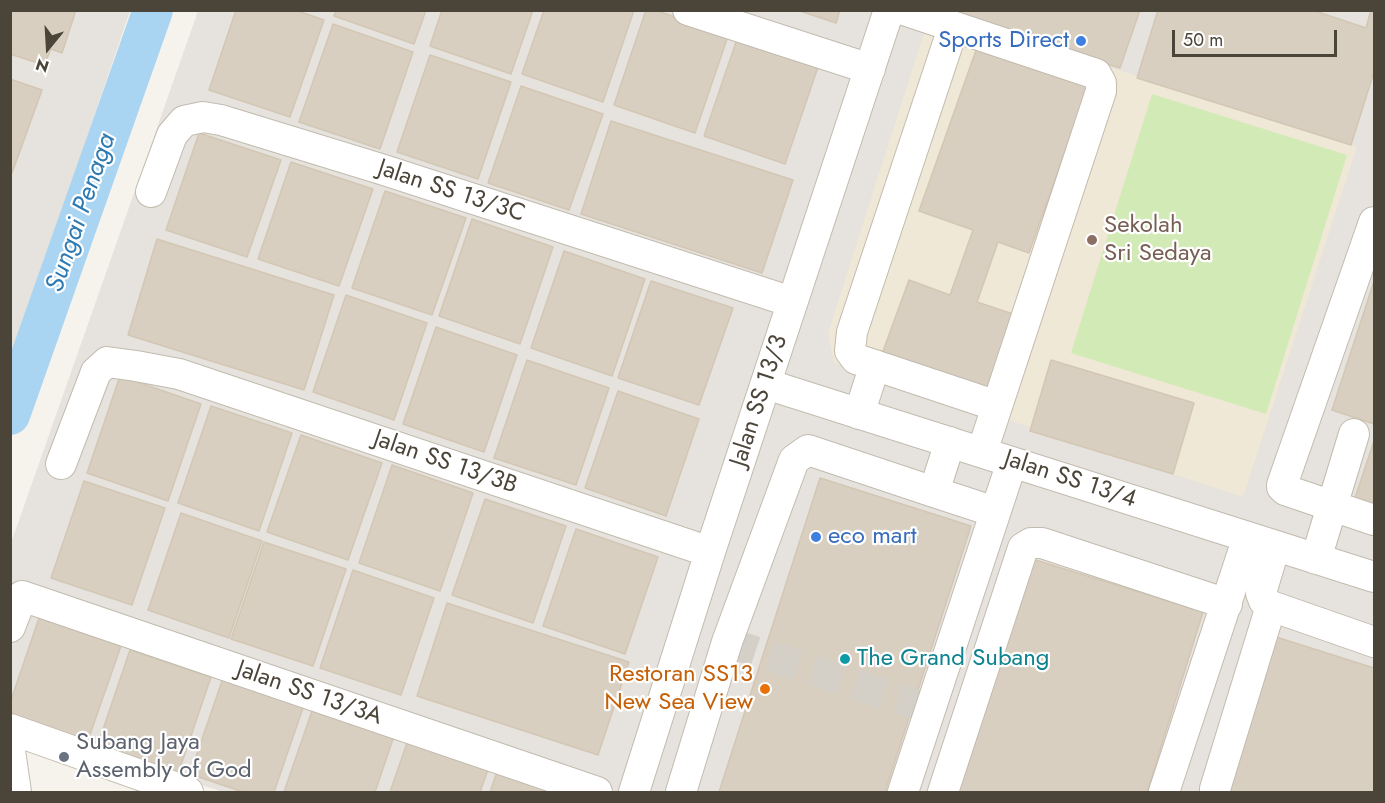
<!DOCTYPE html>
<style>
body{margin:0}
#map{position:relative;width:1385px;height:803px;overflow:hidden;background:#f6f3ec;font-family:Jost,sans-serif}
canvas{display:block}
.frame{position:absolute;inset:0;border:12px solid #4b4439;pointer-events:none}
.north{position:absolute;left:18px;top:18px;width:60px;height:60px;-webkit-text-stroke:4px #fff;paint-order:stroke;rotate:198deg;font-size:16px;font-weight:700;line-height:24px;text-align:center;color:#4b4439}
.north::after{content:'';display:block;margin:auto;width:21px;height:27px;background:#4b4439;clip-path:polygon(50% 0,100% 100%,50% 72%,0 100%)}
.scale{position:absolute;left:1172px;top:30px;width:165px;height:27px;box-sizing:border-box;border:3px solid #4b4439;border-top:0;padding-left:8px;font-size:18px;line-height:21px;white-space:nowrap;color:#4b4439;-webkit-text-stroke:4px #fff;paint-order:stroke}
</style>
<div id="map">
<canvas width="1385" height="803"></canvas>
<div class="frame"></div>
<div class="north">N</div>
<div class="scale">50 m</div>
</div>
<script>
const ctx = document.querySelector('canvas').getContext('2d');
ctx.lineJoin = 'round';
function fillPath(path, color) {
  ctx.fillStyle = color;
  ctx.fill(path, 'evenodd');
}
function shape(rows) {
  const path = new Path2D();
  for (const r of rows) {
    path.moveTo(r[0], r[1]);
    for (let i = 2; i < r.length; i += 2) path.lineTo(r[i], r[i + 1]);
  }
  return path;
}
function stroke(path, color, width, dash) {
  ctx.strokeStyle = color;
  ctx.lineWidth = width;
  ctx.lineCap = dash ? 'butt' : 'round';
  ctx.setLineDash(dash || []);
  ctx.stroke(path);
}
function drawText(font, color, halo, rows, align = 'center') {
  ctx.font = font + ' Jost,sans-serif';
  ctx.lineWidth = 4.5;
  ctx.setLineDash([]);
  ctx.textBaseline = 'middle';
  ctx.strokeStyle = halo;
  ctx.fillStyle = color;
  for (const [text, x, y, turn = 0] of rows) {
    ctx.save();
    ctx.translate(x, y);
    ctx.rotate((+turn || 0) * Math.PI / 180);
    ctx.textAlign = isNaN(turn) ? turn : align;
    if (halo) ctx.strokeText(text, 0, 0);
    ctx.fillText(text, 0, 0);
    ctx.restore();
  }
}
fillPath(shape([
 [11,11,130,11,11,360],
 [198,11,1374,11,1374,792,223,792,11,722,11,543]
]), '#e6e2dd');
fillPath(shape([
 [931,11,935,11,1357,147,1243,497,834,363,828,333]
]), '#efe8d6');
fillPath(shape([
 [1152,94,1347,155,1266,414,1071,353]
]), '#d2eab5');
stroke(shape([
 [10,415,153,10]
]), '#a9d4f2', 40);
const building = shape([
 [10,10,76,10,62,53,51,49,44,65,10,54,10,10],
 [236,10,295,10,324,20,290,117,209,90,236,10],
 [336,10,426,10,414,44,334,16,336,10],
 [442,10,533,10,511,74,430,46,442,10],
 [544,10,634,10,603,102,522,74,544,10],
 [646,10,655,10,728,36,695,133,614,105,646,10],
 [797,10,840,10,836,23,797,10],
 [945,10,1140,10,1120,68,944,13,945,10],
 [1158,10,1312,10,1366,28,1371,10,1374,10,1374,76,1373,75,1351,145,1137,78,1158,10],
 [333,24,413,52,380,149,299,122,333,24],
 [737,39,818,67,785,164,704,136,737,39],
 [980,39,1091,78,1029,253,998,242,977,302,1016,315,989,392,882,354,909,280,950,295,973,230,919,211,980,39],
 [430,55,511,82,478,179,397,152,430,55],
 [10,79,42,90,12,173,10,172,10,79],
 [521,86,603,114,569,210,488,183,521,86],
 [611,121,793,180,762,273,581,214,611,121],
 [199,133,281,160,247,257,166,230,199,133],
 [291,162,373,189,339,286,258,259,291,162],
 [385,191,466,218,432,315,352,288,385,191],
 [472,219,553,247,520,344,439,316,472,219],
 [157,239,334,295,304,390,128,335,157,239],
 [564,251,645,279,612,376,531,348,564,251],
 [651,281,733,308,699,405,618,378,651,281],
 [1374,281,1374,424,1332,410,1374,281],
 [346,295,427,323,394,420,313,392,346,295],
 [436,327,517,355,484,452,403,424,436,327],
 [527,360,609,388,576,485,494,458,527,360],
 [1051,360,1194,403,1173,474,1030,431,1051,360],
 [120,376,201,404,168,501,87,473,120,376],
 [618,391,699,419,666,516,585,488,618,391],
 [211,406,292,433,259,531,178,503,211,406],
 [301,435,382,463,348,560,267,532,301,435],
 [1374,441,1374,508,1354,501,1374,441],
 [392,465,473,493,440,591,359,563,392,465],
 [820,478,971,526,885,792,719,792,820,478],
 [84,481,165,508,132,605,51,578,84,481],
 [485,499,566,526,533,623,452,595,485,499],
 [181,513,262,541,229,638,148,610,181,513],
 [576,529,658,557,625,654,543,626,576,529],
 [264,542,346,569,313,666,231,639,264,542],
 [1026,557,1203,612,1147,792,952,792,1026,557],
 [353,570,434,598,401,695,320,668,353,570],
 [447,603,629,662,598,755,417,696,447,603],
 [39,618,121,646,87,743,10,716,10,703,39,618],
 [1273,636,1374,668,1374,792,1224,792,1273,636],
 [130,650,211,677,178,774,97,747,130,650],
 [223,678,304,705,274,792,243,792,190,774,223,678],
 [313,708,394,736,375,792,284,792,313,708],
 [408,740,489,767,480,792,390,792,408,740],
 [498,769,566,792,490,792,498,769]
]);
fillPath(building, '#d8cfc1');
stroke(building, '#d3c7b4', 1.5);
stroke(shape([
 [727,642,930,709]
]), '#d4d0c8', 30, [30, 15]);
const minor = shape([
 [688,10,870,69],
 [904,10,1096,74,1101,83,1101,91,982,452],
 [953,28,852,332,850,351,856,359,997,406],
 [151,192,172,135,184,121,203,117,221,120,384,170,792,302],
 [1374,222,1282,485,1282,487,1285,490,1374,520],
 [766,384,1374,577],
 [859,414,875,365],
 [61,464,96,372,107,362,136,366,179,374,710,552],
 [934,492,995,512],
 [1275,546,1261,593,1264,601,1271,606,1374,642],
 [1316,559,1354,434],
 [10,627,22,596,597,792],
 [10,729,188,792],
 [10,751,16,792],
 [634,792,710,552,889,10],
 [681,792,727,642,794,460,808,450,934,492,950,442],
 [903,792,1012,462],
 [943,792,1023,548,1031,543,1042,543,1227,604],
 [1164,792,1248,537],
 [1215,792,1215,789,1271,606]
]);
stroke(minor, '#c2bbae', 32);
stroke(minor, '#fff', 30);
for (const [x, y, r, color] of [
 [1081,41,6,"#3f7fe0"],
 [1092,240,6,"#8d6e63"],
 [816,537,6,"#3f7fe0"],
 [845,659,6,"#0f9aa8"],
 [765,689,6,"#e8710a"],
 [64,757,6,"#6b7280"]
]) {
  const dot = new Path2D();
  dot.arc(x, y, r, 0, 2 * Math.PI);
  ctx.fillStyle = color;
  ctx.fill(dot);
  stroke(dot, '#fff', 2);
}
drawText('24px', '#366cbe', '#fff', [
 ["Sports Direct",1069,41],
 ["eco mart",828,537,"left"]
], 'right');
drawText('24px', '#4b4439', '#fff', [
 ["Jalan SS 13/3C",451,192,18],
 ["Jalan SS 13/3",760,401,-72],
 ["Jalan SS 13/3B",445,463,19],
 ["Jalan SS 13/4",1070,480,18],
 ["Jalan SS 13/3A",309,694,19]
]);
drawText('24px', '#785e54', '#fff', [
 ["Sekolah",1104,226],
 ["Sri Sedaya",1104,254]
], 'left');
drawText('24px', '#0d838f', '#fff', [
 ["The Grand Subang",857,659]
], 'left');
drawText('24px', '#c56008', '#fff', [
 ["Restoran SS13",753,675],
 ["New Sea View",753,703]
], 'right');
drawText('24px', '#5b616d', '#fff', [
 ["Subang Jaya",76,743],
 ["Assembly of God",76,771]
], 'left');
drawText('italic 26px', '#2e7ab2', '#fff', [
 ["Sungai Penaga",82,213,-71]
]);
</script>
